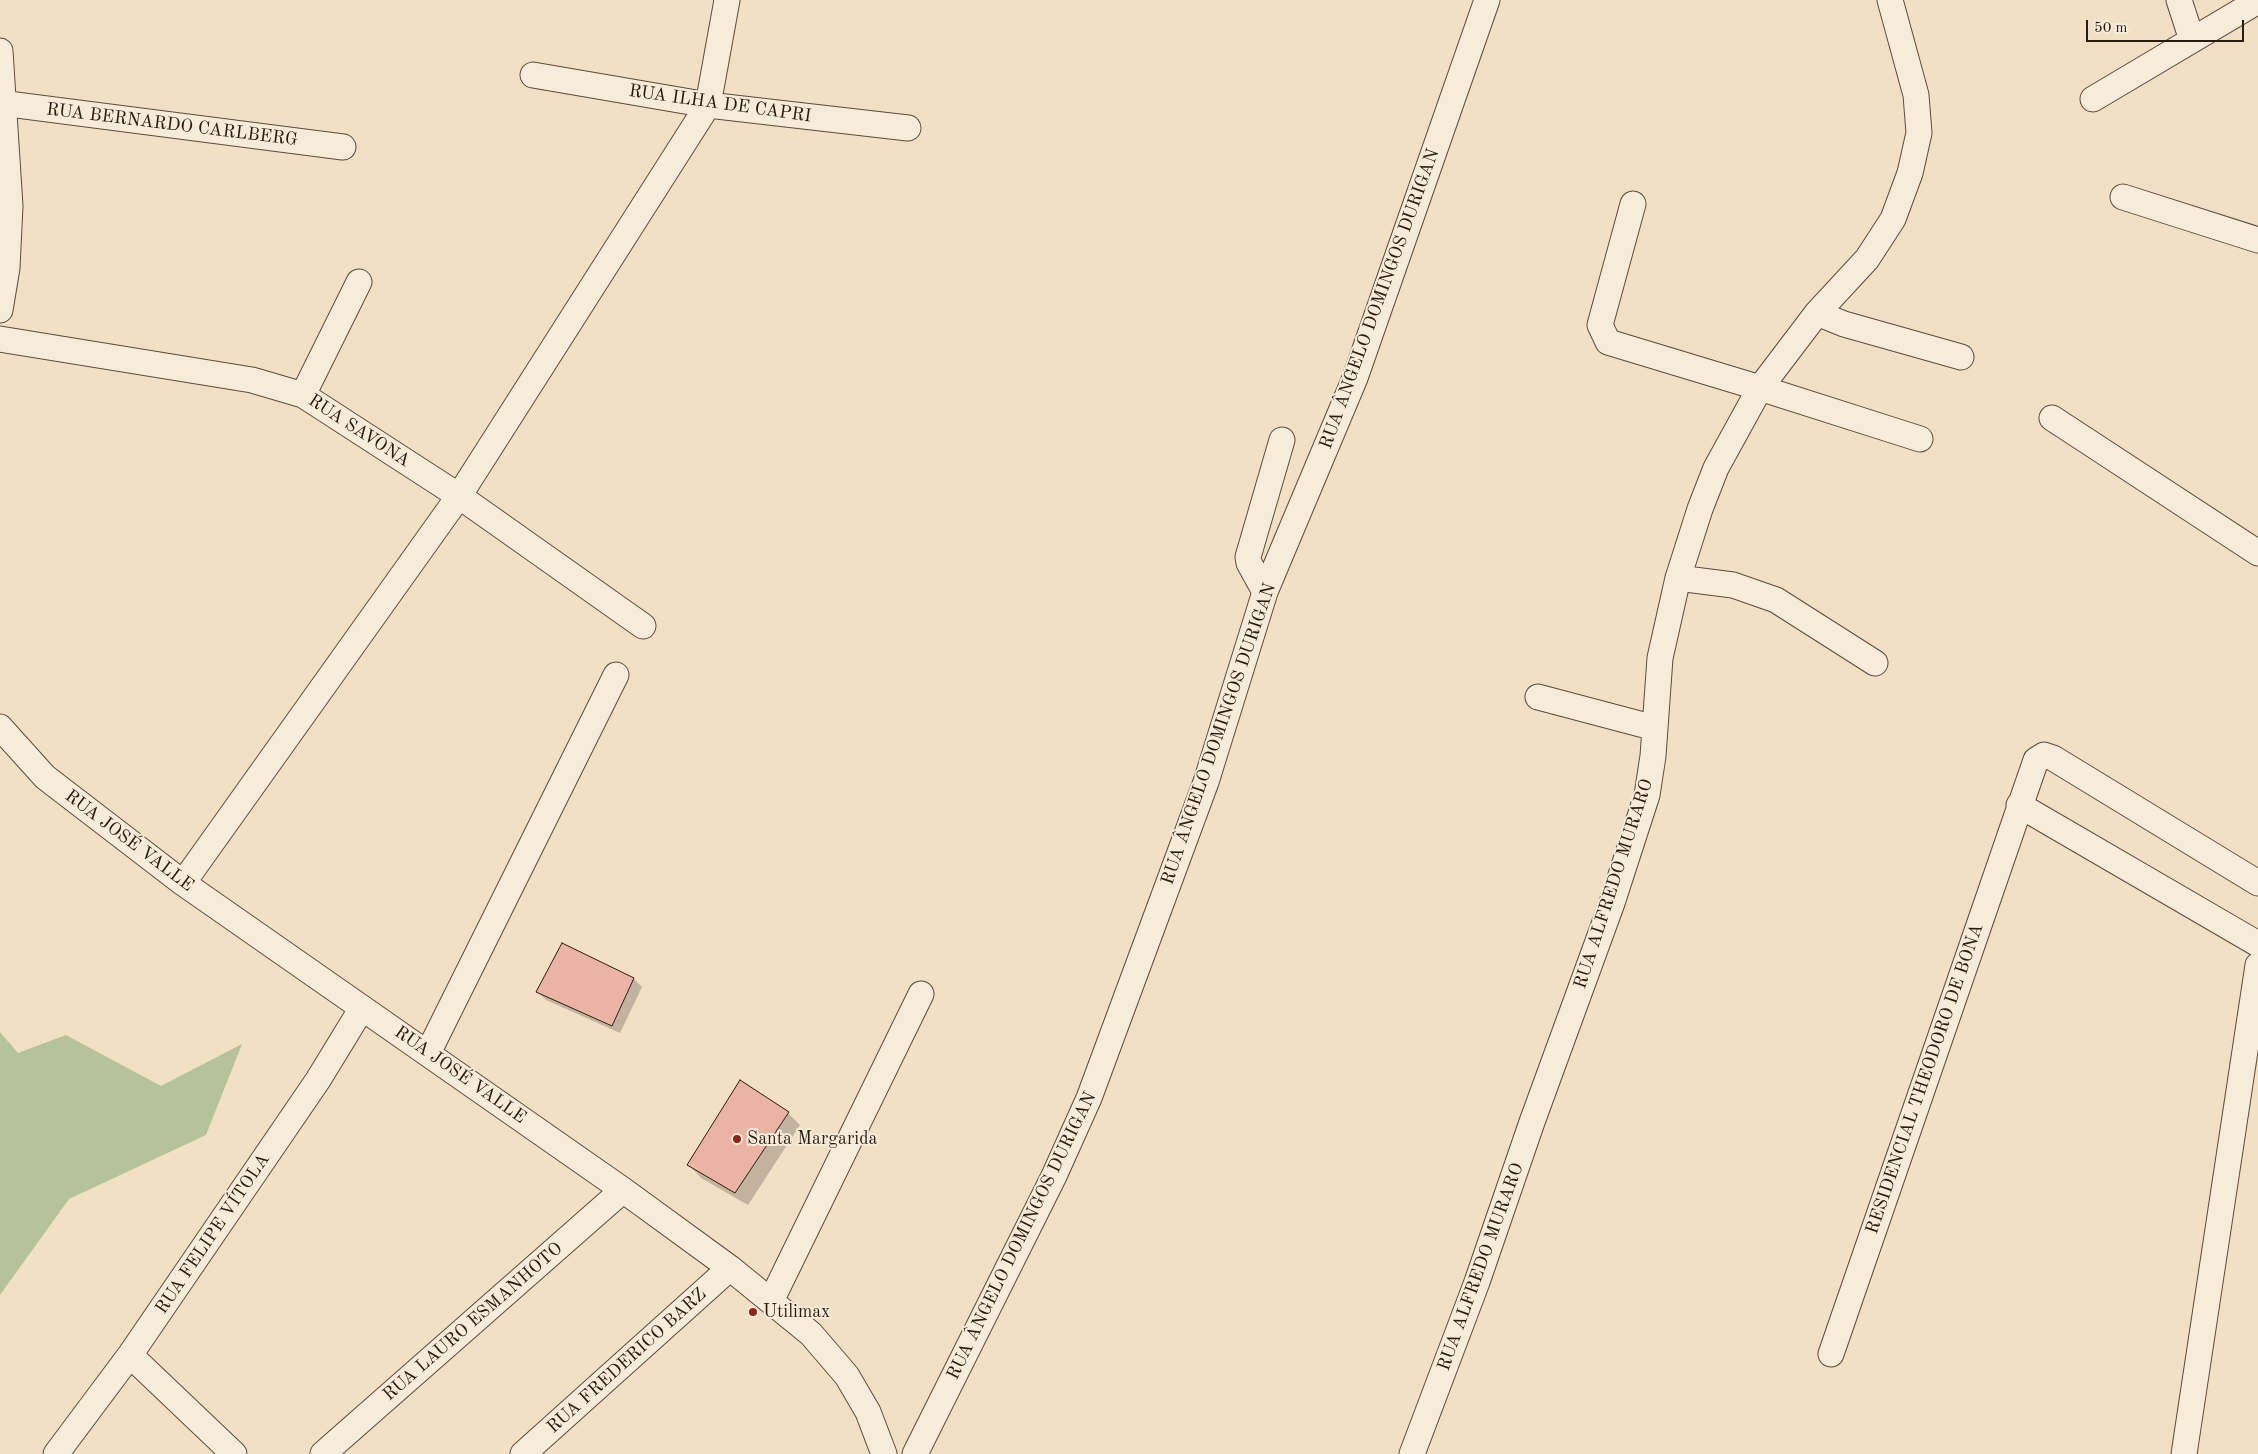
<!DOCTYPE html>
<meta charset="utf-8">
<style>
body{margin:0}
#map{position:relative;width:2258px;height:1454px;overflow:hidden;background:#f2e0c5;font-family:"Old Standard TT",serif}
canvas{display:block}
.scale{position:absolute;left:2086px;top:20px;width:158px;height:22px;box-sizing:border-box;border:2px solid #291b0f;border-top:0;padding-left:6px;font-size:15px;line-height:18px;white-space:nowrap;color:#291b0f;-webkit-text-stroke:4px #f7ebd9;paint-order:stroke}
</style>
<div id="map">
<canvas width="2258" height="1454"></canvas>
<div class="scale">50 m</div>
</div>
<script>
const ctx = document.querySelector('canvas').getContext('2d');
ctx.lineJoin = 'round';
function fillPath(path, color) {
  ctx.fillStyle = color;
  ctx.fill(path, 'evenodd');
}
function shape(rows) {
  const path = new Path2D();
  for (const r of rows) {
    path.moveTo(r[0], r[1]);
    for (let i = 2; i < r.length; i += 2) path.lineTo(r[i], r[i + 1]);
  }
  return path;
}
function stroke(path, color, width, dash) {
  ctx.strokeStyle = color;
  ctx.lineWidth = width;
  ctx.lineCap = dash ? 'butt' : 'round';
  ctx.setLineDash(dash || []);
  ctx.stroke(path);
}
function drawText(font, color, halo, rows, align = 'center') {
  ctx.font = font + ' "Old Standard TT",serif';
  ctx.lineWidth = 4;
  ctx.setLineDash([]);
  ctx.textBaseline = 'middle';
  ctx.strokeStyle = halo;
  ctx.fillStyle = color;
  for (const [text, x, y, turn = 0] of rows) {
    ctx.save();
    ctx.translate(x, y);
    ctx.rotate((+turn || 0) * Math.PI / 180);
    ctx.textAlign = isNaN(turn) ? turn : align;
    if (halo) ctx.strokeText(text, 0, 0);
    ctx.fillText(text, 0, 0);
    ctx.restore();
  }
}
fillPath(shape([
 [0,1032,18,1053,66,1035,161,1086,242,1044,206,1135,69,1199,0,1295]
]), '#b4c39a');
fillPath(shape([
 [562,945,634,979,642,987,620,1033,546,1000,538,992],
 [788,1113,800,1125,748,1205,701,1178,689,1165]
]), '#0003');
const building = shape([
 [562,943,634,978,612,1026,536,992,562,943],
 [740,1080,789,1112,735,1193,687,1165,740,1080]
]);
fillPath(building, '#ebb3a4');
stroke(building, '#291b0f', 1);
const minor = shape([
 [2179,0,2192,40],
 [0,51,10,206,7,268,0,310],
 [533,75,708,105,908,128],
 [2093,99,2258,1],
 [0,103,343,147],
 [2123,197,2258,240],
 [1633,204,1600,325,1608,342,1760,388,1920,439],
 [1817,313,1844,324,1961,357],
 [0,339,252,380,303,395,459,496,643,626],
 [303,395,359,282],
 [2052,418,2258,553],
 [1678,578,1733,585,1776,600,1875,663],
 [1265,592,1249,563,1248,557,1282,440],
 [1538,697,1655,728],
 [0,727,45,777,183,883,623,1190,730,1268,811,1334,847,1376,868,1412,884,1454],
 [2019,805,2258,944],
 [183,883,459,496,708,105,727,0],
 [428,1053,616,675],
 [771,1301,921,994],
 [1831,1354,2036,760,2044,755,2053,758,2258,883],
 [130,1355,234,1454],
 [56,1454,130,1355,318,1080,362,1008],
 [323,1454,623,1190],
 [523,1454,730,1268],
 [915,1454,1054,1176,1089,1098,1206,782,1265,592,1355,378,1487,0],
 [1412,1454,1477,1282,1532,1122,1612,903,1647,795,1653,756,1660,658,1678,578,1700,509,1716,468,1760,388,1817,313,1867,259,1893,219,1910,173,1919,133,1916,95,1890,0],
 [2184,1454,2258,965]
]);
stroke(minor, '#5b4c3c', 27);
stroke(minor, '#f7ebd9', 25);
for (const [x, y, r, color] of [
 [737,1139,5,"#8f2418"],
 [753,1312,5,"#8f2418"]
]) {
  const dot = new Path2D();
  dot.arc(x, y, r, 0, 2 * Math.PI);
  ctx.fillStyle = color;
  ctx.fill(dot);
  stroke(dot, '#f7ebd9', 2);
}
drawText('18px', '#291b0f', '#f7ebd9', [
 ["RUA ILHA DE CAPRI",720,104,8],
 ["RUA BERNARDO CARLBERG",172,125,7],
 ["RUA ÂNGELO DOMINGOS DURIGAN",1380,299,-70],
 ["RUA SAVONA",359,431,33],
 ["RUA ÂNGELO DOMINGOS DURIGAN",1219,734,-71],
 ["RUA JOSÉ VALLE",129,841,37],
 ["RUA ALFREDO MURARO",1614,884,-72],
 ["RUA JOSÉ VALLE",460,1075,35],
 ["RESIDENCIAL THEODORO DE BONA",1925,1079,-71],
 ["RUA FELIPE VÍTOLA",213,1234,-56],
 ["RUA ÂNGELO DOMINGOS DURIGAN",1022,1236,-64],
 ["RUA ALFREDO MURARO",1481,1267,-70],
 ["RUA LAURO ESMANHOTO",473,1322,-41],
 ["RUA FREDERICO BARZ",627,1361,-42]
]);
drawText('18px', '#291b0f', '#f7ebd9', [
 ["Santa Margarida",747,1139],
 ["Utilimax",763,1312]
], 'left');
</script>
